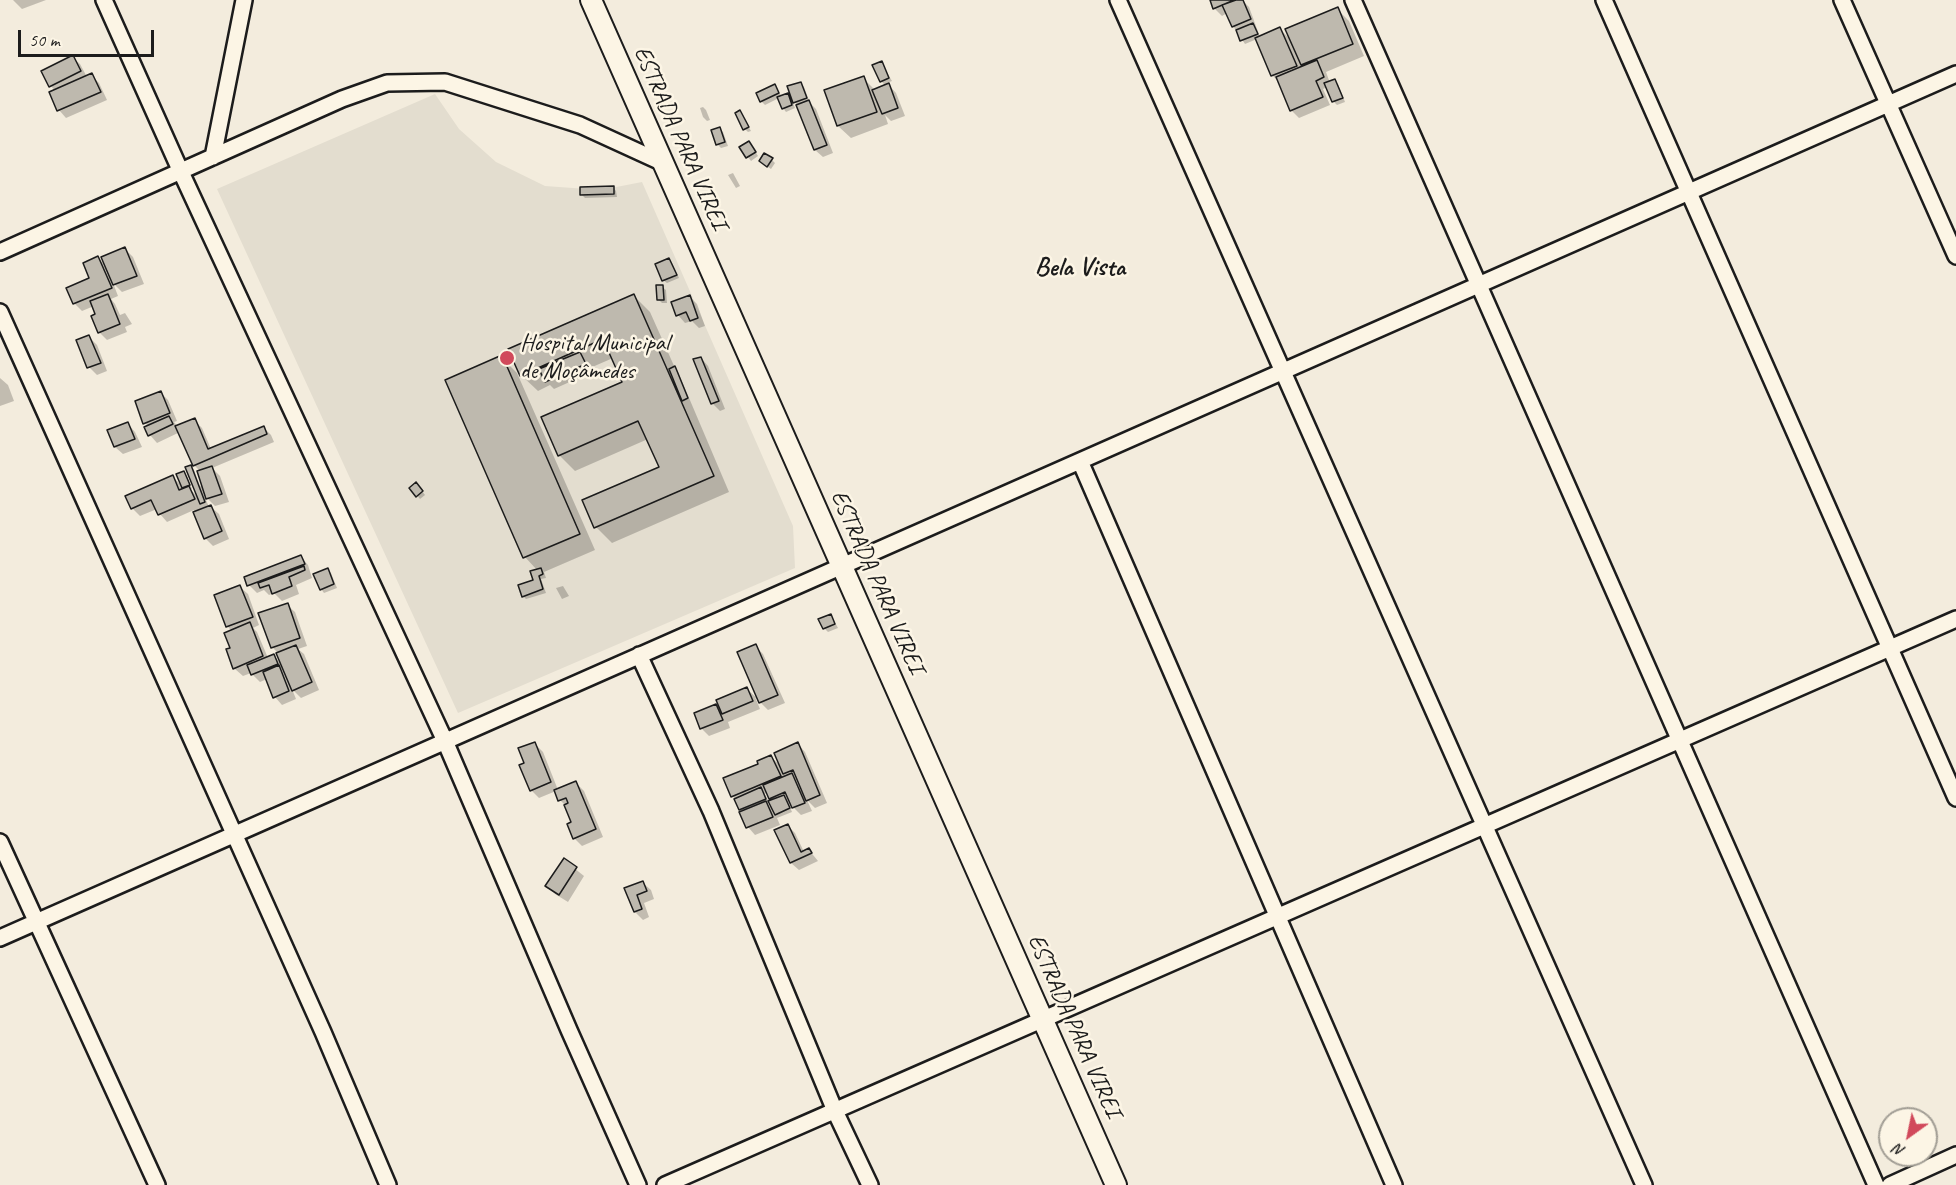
<!DOCTYPE html>
<meta charset="utf-8">
<style>
body{margin:0}
#map{position:relative;width:1956px;height:1185px;overflow:hidden;background:#f3ecdd;font-family:Caveat,sans-serif}
canvas{display:block}
.north{position:absolute;left:1878px;top:1107px;width:60px;height:60px;box-sizing:border-box;background:#fcf5e5;border:2px solid #a29e95;border-radius:50%;rotate:213deg;font-size:16px;font-weight:700;line-height:24px;text-align:center;color:#1c1c1c}
.north::after{content:'';display:block;margin:auto;width:21px;height:27px;background:#d1495b;clip-path:polygon(50% 0,100% 100%,50% 72%,0 100%)}
.scale{position:absolute;left:18px;top:30px;width:136px;height:27px;box-sizing:border-box;border:3px solid #1c1c1c;border-top:0;padding-left:8px;font-size:18px;line-height:21px;white-space:nowrap;color:#1c1c1c;-webkit-text-stroke:4px #fcf5e5;paint-order:stroke}
</style>
<div id="map">
<canvas width="1956" height="1185"></canvas>
<div class="north">N</div>
<div class="scale">50 m</div>
</div>
<script>
const ctx = document.querySelector('canvas').getContext('2d');
ctx.lineJoin = 'round';
function fillPath(path, color) {
  ctx.fillStyle = color;
  ctx.fill(path, 'evenodd');
}
function shape(rows) {
  const path = new Path2D();
  for (const r of rows) {
    path.moveTo(r[0], r[1]);
    for (let i = 2; i < r.length; i += 2) path.lineTo(r[i], r[i + 1]);
  }
  return path;
}
function stroke(path, color, width, dash) {
  ctx.strokeStyle = color;
  ctx.lineWidth = width;
  ctx.lineCap = dash ? 'butt' : 'round';
  ctx.setLineDash(dash || []);
  ctx.stroke(path);
}
function drawText(font, color, halo, rows, align = 'center') {
  ctx.font = font + ' Caveat,sans-serif';
  ctx.lineWidth = 5;
  ctx.setLineDash([]);
  ctx.textBaseline = 'middle';
  ctx.strokeStyle = halo;
  ctx.fillStyle = color;
  for (const [text, x, y, turn = 0] of rows) {
    ctx.save();
    ctx.translate(x, y);
    ctx.rotate((+turn || 0) * Math.PI / 180);
    ctx.textAlign = isNaN(turn) ? turn : align;
    if (halo) ctx.strokeText(text, 0, 0);
    ctx.fillText(text, 0, 0);
    ctx.restore();
  }
}
fillPath(shape([
 [435,94,459,129,496,162,545,186,601,190,642,182,793,526,795,568,458,713,217,189]
]), '#e3ddcf');
fillPath(shape([
 [13,0,46,0,22,9],
 [1211,0,1242,0,1249,7,1260,37,1279,28,1292,41,1337,9,1349,21,1364,56,1326,72,1330,83,1334,81,1338,84,1345,102,1337,105,1333,101,1327,87,1323,89,1330,105,1299,118,1291,110,1280,83,1273,76,1257,39,1245,44,1233,26,1227,13,1222,16,1214,8],
 [72,57,80,64,87,77,91,75,99,83,107,100,66,118,59,110,55,91,51,86],
 [881,63,892,81,887,83,896,93,905,116,891,121,885,115,888,124,851,138,838,126,826,91,863,78,875,90,886,86,881,81],
 [800,83,804,87,810,103,816,109,833,153,823,157,815,150,798,106,791,98,795,108,786,112,783,108,779,98,765,105,761,101,775,86,782,97,787,94,794,101],
 [703,107,706,110,710,120,707,121,703,117,700,108],
 [740,112,751,131,748,132,745,129],
 [719,129,723,132,728,146,721,148,717,144],
 [752,146,758,156,751,161,741,148],
 [772,160,775,163,771,169,765,165],
 [733,173,740,186,736,188,728,175],
 [613,187,616,191,617,197,585,198,581,194],
 [125,249,133,257,144,284,122,292,113,283,118,296,111,299,115,304,120,315,125,313,132,324,125,327,127,332,107,340,99,332,97,315,94,306,82,311,74,303,91,279,98,258,107,267],
 [669,259,672,263,679,278,667,283,663,280],
 [662,287,666,290,667,303,662,303,658,299],
 [634,296,650,312,675,368,678,372,729,492,612,543,596,527,661,468,648,439,575,471,559,455,624,383,613,358,590,368,592,372,554,389,550,385,538,391,521,375],
 [689,296,697,304,705,326,699,328,692,321,685,323,678,315],
 [89,337,97,345,107,371,97,375,89,367],
 [501,357,517,373,595,550,544,572,546,578,541,579,546,593,526,599,523,596,534,581,537,570,525,557],
 [701,358,708,366,725,409,720,411,712,403],
 [0,378,8,385,14,401,0,406],
 [160,392,168,400,177,421,174,422,178,427,194,420,202,428,211,449,263,427,271,435,274,442,212,468,220,476,229,502,215,506,204,495,209,507,211,507,219,514,229,539,213,546,205,538,194,510,167,522,160,514,157,509,140,516,132,508,172,476,184,488,178,475,184,473,187,476,192,489,190,489,199,498,191,467,194,470,200,486,203,485,201,472,194,465,180,432,157,443,150,435,149,427,145,423],
 [128,424,135,432,142,447,123,454,115,447,109,431],
 [419,487,425,495,420,499,411,488],
 [301,557,308,565,312,578,296,585,299,594,282,601,274,593,269,595,264,590,257,593,249,585],
 [327,570,331,573,337,588,324,593,321,589],
 [563,586,569,596,562,599,556,588],
 [240,587,248,594,259,625,253,628,257,632,268,658,274,656,282,664,277,652,272,647,287,605,295,612,307,646,298,649,304,654,319,690,301,698,292,689,296,699,282,705,275,697,267,679,260,682,251,673,243,676,235,669,228,650,232,649,232,631,227,626],
 [831,615,838,628,828,632,824,628],
 [755,646,763,654,785,703,768,710,755,697,760,709,728,722,730,728,709,736,701,728,696,714,719,704,747,689,760,701],
 [535,744,543,752,558,790,576,783,584,791,603,837,582,846,574,838,573,823,566,806,560,800,556,791,539,798,531,790,526,764],
 [798,744,805,752,827,803,815,808,807,800,812,811,801,815,788,802,792,812,777,818,780,825,755,835,748,827,741,813,743,812,733,796,760,764,771,757,781,766],
 [768,792,773,801,774,811,767,803,769,802,765,794],
 [787,825,795,833,804,852,809,850,818,861,799,870,791,863,776,831],
 [564,860,584,876,568,902,555,894,547,886],
 [643,883,651,890,654,899,644,903,649,917,643,920,635,912,626,889]
]), '#0003');
const building = shape([
 [1210,0,1234,0,1213,9,1210,0],
 [1236,0,1243,0,1251,19,1232,27,1222,5,1236,0],
 [1338,7,1353,44,1301,65,1285,29,1338,7],
 [1253,23,1258,34,1240,41,1236,30,1253,23],
 [1280,27,1297,66,1271,76,1255,38,1280,27],
 [73,55,81,71,49,87,41,71,73,55],
 [1317,60,1324,77,1316,81,1323,97,1290,111,1276,77,1317,60],
 [882,61,889,78,880,82,872,65,882,61],
 [92,73,101,92,57,111,49,92,92,73],
 [864,76,877,112,837,126,824,90,864,76],
 [1335,79,1343,98,1332,102,1324,83,1335,79],
 [801,82,807,98,793,103,787,86,801,82],
 [889,83,898,108,882,114,872,90,889,83],
 [775,84,779,93,760,102,756,93,775,84],
 [788,93,792,105,782,109,777,97,788,93],
 [809,100,827,145,814,150,796,105,809,100],
 [740,110,749,127,743,130,735,113,740,110],
 [720,127,725,142,716,145,711,130,720,127],
 [749,141,756,152,746,158,739,147,749,141],
 [764,153,773,158,767,167,759,161,764,153],
 [614,186,614,194,580,195,580,187,614,186],
 [125,247,137,276,113,285,101,257,125,247],
 [98,256,112,288,73,304,66,288,89,278,83,263,98,256],
 [669,258,677,275,662,281,655,264,669,258],
 [656,285,663,285,664,300,657,300,656,285],
 [108,294,120,324,98,333,91,316,95,314,90,301,108,294],
 [634,294,714,476,594,528,582,500,659,467,638,421,558,456,541,417,622,382,603,339,520,376,508,349,634,294],
 [690,295,698,318,690,321,686,312,676,316,671,302,690,295],
 [89,335,101,363,87,368,76,340,89,335],
 [580,352,586,364,545,382,539,369,580,352],
 [502,355,580,534,523,558,445,380,502,355],
 [701,357,719,401,711,404,693,359,701,357],
 [675,366,688,398,682,401,669,369,675,366],
 [161,391,170,413,143,424,135,401,161,391],
 [169,416,173,424,148,436,144,427,169,416],
 [195,418,208,449,264,426,267,434,193,466,175,426,195,418],
 [128,422,135,439,114,447,107,430,128,422],
 [191,465,205,502,200,504,185,467,191,465],
 [212,466,222,494,206,499,197,471,212,466],
 [184,471,190,485,182,488,176,474,184,471],
 [173,475,179,490,189,486,195,499,158,515,151,500,131,509,125,496,173,475],
 [416,482,423,491,416,497,409,488,416,482],
 [211,505,222,531,204,539,193,512,211,505],
 [301,555,305,564,247,586,244,577,301,555],
 [304,566,305,570,289,577,292,586,272,594,269,585,260,588,258,583,304,566],
 [328,568,334,584,320,590,313,574,328,568],
 [541,568,543,574,539,576,543,589,522,597,518,585,533,580,530,571,541,568],
 [240,585,253,617,226,627,214,595,240,585],
 [288,603,300,638,271,648,258,613,288,603],
 [831,614,835,624,823,629,818,619,831,614],
 [250,622,263,656,233,669,226,649,230,648,224,633,250,622],
 [756,644,778,695,759,703,737,652,756,644],
 [296,645,312,682,292,691,276,653,296,645],
 [274,654,278,664,251,675,247,665,274,654],
 [279,665,289,691,273,698,263,672,279,665],
 [747,687,753,701,722,714,716,700,747,687],
 [716,704,723,720,700,729,694,713,716,704],
 [535,742,551,782,530,791,519,765,524,763,518,748,535,742],
 [798,742,820,795,806,801,793,770,783,774,774,753,798,742],
 [771,755,781,776,731,797,723,778,758,764,757,761,771,755],
 [792,773,805,803,792,808,785,792,769,799,763,785,792,773],
 [576,781,596,829,573,839,567,824,571,822,564,805,568,803,566,798,558,801,554,790,576,781],
 [761,787,766,799,739,810,734,799,761,787],
 [784,795,790,808,775,815,768,801,784,795],
 [766,801,773,817,746,828,739,812,766,801],
 [788,824,801,852,809,848,812,853,790,863,774,830,788,824],
 [564,858,577,867,559,895,545,886,564,858],
 [643,881,647,891,637,895,642,909,634,912,624,888,643,881]
]);
fillPath(building, '#beb9ae');
stroke(building, '#1c1c1c', 1.5);
const minor = shape([
 [104,0,181,172,445,741,569,1030,638,1185],
 [1118,0,1644,1185],
 [1353,0,1876,1185],
 [1604,0,1956,798],
 [1842,0,1956,256],
 [213,157,244,0],
 [0,252,342,99,387,83,445,82,580,125,663,163],
 [0,312,323,1032,388,1185],
 [1080,461,1394,1185],
 [639,655,711,811,835,1111,870,1185],
 [0,842,157,1185],
 [0,938,1956,74],
 [665,1185,1956,619],
 [1890,1185,1956,1155]
]);
const tertiary = shape([
 [591,0,1116,1185]
]);
stroke(minor, '#1c1c1c', 20);
stroke(tertiary, '#1c1c1c', 24);
stroke(minor, '#fcf5e5', 15);
stroke(tertiary, '#fcf5e5', 20);
for (const [x, y, r, color] of [
 [507,358,8,"#d1495b"]
]) {
  const dot = new Path2D();
  dot.arc(x, y, r, 0, 2 * Math.PI);
  ctx.fillStyle = color;
  ctx.fill(dot);
  stroke(dot, '#fcf5e5', 2);
}
drawText('24px', '#1c1c1c', '#fcf5e5', [
 ["ESTRADA PARA VIREI",680,138,66],
 ["ESTRADA PARA VIREI",877,582,66],
 ["ESTRADA PARA VIREI",1074,1026,66]
]);
drawText('24px', '#1c1c1c', '#fcf5e5', [
 ["Hospital Municipal",520,344],
 ["de Moçâmedes",520,372]
], 'left');
drawText('bold 26px', '#1c1c1c', '#fcf5e5', [
 ["Bela Vista",1080,268]
]);
</script>
